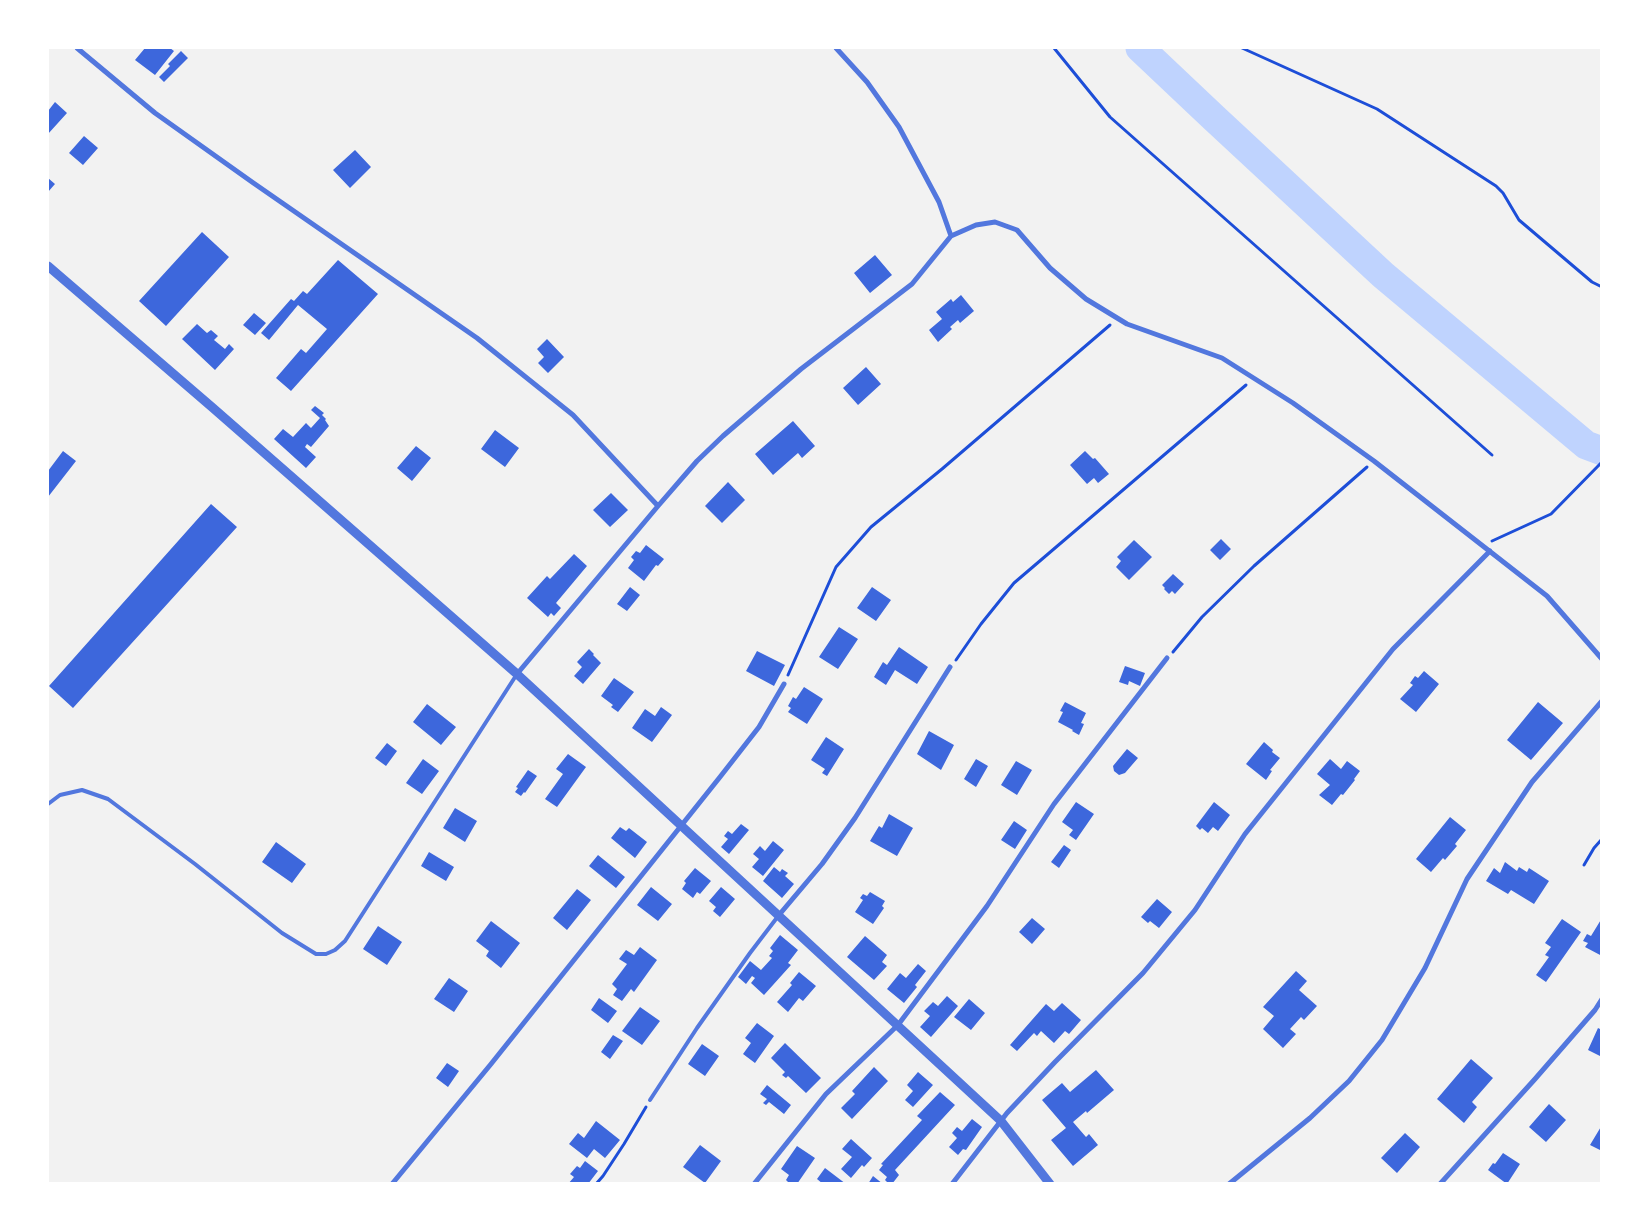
<!DOCTYPE html>
<style>
body{margin:0}
#map{position:relative;width:1649px;height:1231px;overflow:hidden;background:#f2f2f2;font-family:"Golos Text",sans-serif}
canvas{display:block}
.frame{position:absolute;inset:0;border:49px solid #fff;pointer-events:none}
</style>
<div id="map">
<canvas width="1649" height="1231"></canvas>
<div class="frame"></div>
</div>
<script>
const ctx = document.querySelector('canvas').getContext('2d');
ctx.lineJoin = 'round';
function shape(rows) {
  const path = new Path2D();
  for (const r of rows) {
    path.moveTo(r[0], r[1]);
    for (let i = 2; i < r.length; i += 2) path.lineTo(r[i], r[i + 1]);
  }
  return path;
}
function stroke(path, color, width, dash) {
  ctx.strokeStyle = color;
  ctx.lineWidth = width;
  ctx.lineCap = dash ? 'butt' : 'round';
  ctx.setLineDash(dash || []);
  ctx.stroke(path);
}
function fillPath(path, color) {
  ctx.fillStyle = color;
  ctx.fill(path, 'evenodd');
}
stroke(shape([
 [1140,48,1213,117,1383,275,1586,445,1602,451]
]), '#bfd3fe', 29);
fillPath(shape([
 [145,48,170,48,174,51,155,75,135,60],
 [181,51,188,58,164,82,159,77,170,66,168,64],
 [55,102,67,113,48,134,48,111],
 [84,136,98,148,83,165,69,153],
 [355,150,371,167,350,188,333,170],
 [48,178,55,184,48,192],
 [202,232,229,257,166,326,139,301],
 [875,255,892,275,870,293,854,273],
 [338,260,378,294,291,391,276,378,301,349,306,353,327,329,298,305,269,340,261,333,291,299,294,301,303,291,307,294],
 [961,295,974,311,960,323,958,320,950,327,952,329,938,342,929,330,942,319,936,312,951,299,953,302],
 [254,313,266,323,255,335,243,325],
 [197,324,207,333,211,330,218,336,214,340,225,349,229,344,234,349,215,370,182,339],
 [547,339,564,357,548,373,538,363,544,357,537,349],
 [866,367,881,384,858,405,843,388],
 [315,406,324,413,322,415,326,419,325,420,329,426,311,447,307,444,305,447,316,457,306,468,274,439,283,429,293,437,306,423,311,428,320,418,311,410],
 [793,421,815,446,802,458,798,453,773,475,755,454],
 [495,430,519,448,505,467,481,449],
 [416,446,431,458,412,481,397,468],
 [63,451,76,461,48,497,48,471],
 [1085,451,1093,459,1095,458,1109,474,1098,483,1094,478,1087,484,1070,465],
 [728,482,745,500,722,523,705,506],
 [611,493,628,510,610,527,593,510],
 [211,504,237,527,73,708,49,686],
 [1221,539,1231,549,1220,560,1210,550],
 [1134,540,1152,557,1129,580,1116,567,1121,561,1117,557],
 [646,545,664,559,658,566,656,565,644,581,628,568,634,560,631,557,636,551,640,553],
 [574,554,587,566,556,603,561,608,554,616,551,613,548,617,527,598,547,576,550,579],
 [1173,574,1184,584,1175,594,1172,591,1169,594,1164,589,1165,588,1162,585],
 [630,587,640,595,627,611,617,604],
 [872,587,891,600,876,621,857,608],
 [839,627,858,639,838,669,819,657],
 [899,647,928,667,917,684,895,670,886,685,874,677,883,662,887,665],
 [589,649,594,654,593,655,601,663,583,684,574,676,582,667,577,662],
 [757,651,785,665,774,686,746,671],
 [1125,666,1145,673,1140,686,1129,681,1128,685,1119,682],
 [1424,671,1439,684,1416,712,1400,699,1413,685,1410,683,1415,676,1418,678],
 [614,678,634,692,618,712,611,707,613,705,601,696],
 [804,687,823,699,807,724,788,712,791,708,788,706,793,697,796,699],
 [1065,702,1086,713,1081,723,1084,724,1079,735,1072,731,1073,730,1058,722,1063,712,1060,711],
 [1538,702,1563,723,1531,760,1507,740],
 [427,704,456,727,441,745,413,722],
 [661,707,672,715,652,742,632,728,645,709,655,716],
 [929,731,954,745,941,770,917,754],
 [826,737,844,749,827,776,822,773,825,769,811,760],
 [1264,742,1273,750,1272,752,1280,758,1270,770,1272,771,1266,780,1246,764],
 [387,743,397,751,386,766,375,758],
 [1127,749,1138,758,1125,773,1119,775,1114,771,1113,766],
 [568,754,586,767,557,807,545,799,563,774,556,769],
 [423,759,439,771,422,794,406,783],
 [976,759,988,766,976,787,964,779],
 [1330,759,1341,769,1347,761,1360,771,1354,779,1355,780,1343,795,1341,794,1332,805,1319,795,1330,785,1317,774],
 [1016,761,1032,770,1017,795,1001,785],
 [528,770,537,776,525,793,524,792,521,796,515,792,518,788,516,787],
 [1076,802,1094,814,1076,840,1069,835,1073,830,1062,822],
 [1214,802,1230,815,1218,831,1213,827,1208,833,1202,828,1200,830,1196,826],
 [455,808,477,821,465,842,443,828],
 [889,814,913,828,897,856,870,841,879,826,882,828],
 [1450,817,1466,830,1455,844,1457,846,1445,860,1443,858,1431,872,1416,859],
 [1014,821,1027,830,1015,849,1001,840],
 [741,824,749,830,729,854,721,847,728,839,724,836,728,831,732,834],
 [620,827,626,831,629,828,647,842,635,858,611,838],
 [773,841,784,850,763,876,752,867,759,859,753,854,760,846,765,851],
 [276,842,306,864,292,883,262,862],
 [1064,845,1071,850,1059,868,1051,862],
 [429,852,454,867,446,881,421,866],
 [598,855,625,877,616,888,589,866],
 [1505,862,1517,871,1519,867,1527,872,1529,868,1549,881,1534,904,1511,890,1508,894,1486,881,1494,868,1500,873],
 [774,867,780,872,782,869,788,873,785,876,794,884,782,898,763,881],
 [695,868,711,881,700,894,697,892,693,898,682,889,686,883,684,881],
 [651,887,672,904,658,921,637,905],
 [721,887,735,899,720,917,713,911,716,907,709,901],
 [577,889,591,900,567,930,553,918],
 [870,892,885,901,882,906,884,908,873,924,855,912,863,900,860,898,863,894,867,896],
 [1157,899,1172,912,1159,928,1150,921,1148,923,1141,917],
 [1032,918,1045,929,1032,944,1019,932],
 [1602,918,1602,956,1585,947,1588,943,1583,941,1587,934,1591,936],
 [1562,919,1581,932,1546,982,1536,975,1549,957,1545,955,1551,947,1545,943],
 [491,921,520,943,501,968,486,956,489,951,476,941],
 [378,926,402,942,387,965,363,949],
 [780,935,798,950,788,963,791,965,764,995,751,983,755,978,752,976,746,984,738,977,750,961,761,970,772,958,769,956,773,951,770,948],
 [865,936,887,955,882,962,887,966,874,980,847,957],
 [640,947,657,960,634,992,631,989,622,1001,613,995,617,989,612,984,627,964,619,959,626,950,634,955],
 [918,964,926,971,915,985,917,987,904,1003,887,989,900,973,906,978],
 [1296,971,1307,981,1299,990,1317,1006,1304,1020,1301,1017,1290,1029,1296,1034,1283,1048,1263,1029,1274,1016,1263,1007],
 [799,972,816,986,803,1001,799,998,788,1012,777,1002,792,985,790,983],
 [449,978,468,991,454,1012,434,999],
 [947,996,958,1006,931,1037,920,1027,930,1016,924,1011,933,1002,938,1006],
 [599,998,617,1011,608,1023,591,1010],
 [969,999,985,1013,971,1030,954,1017],
 [1062,1003,1081,1020,1069,1034,1065,1031,1054,1043,1041,1031,1037,1036,1034,1033,1017,1051,1010,1045,1046,1004,1054,1011],
 [640,1007,660,1021,642,1045,622,1031],
 [757,1023,774,1036,755,1063,743,1054,751,1043,745,1038],
 [1598,1028,1602,1030,1602,1057,1588,1050],
 [613,1035,623,1041,610,1059,601,1052],
 [785,1043,821,1078,806,1093,788,1076,786,1078,782,1075,785,1072,771,1058],
 [702,1044,719,1056,705,1076,688,1064],
 [1471,1059,1493,1078,1472,1102,1477,1107,1464,1123,1437,1099],
 [447,1063,459,1071,448,1087,436,1078],
 [874,1067,888,1081,852,1119,841,1108,855,1094,852,1091],
 [1096,1070,1114,1090,1087,1113,1086,1111,1073,1122,1086,1137,1089,1134,1098,1145,1073,1166,1051,1140,1066,1128,1042,1100,1062,1083,1070,1092],
 [918,1072,933,1085,913,1107,905,1100,913,1091,907,1085],
 [767,1085,791,1105,784,1114,769,1102,766,1105,763,1103,767,1099,760,1094],
 [940,1092,955,1105,895,1170,899,1175,892,1184,889,1184,885,1180,887,1177,879,1170,883,1165,881,1164,922,1120,917,1116],
 [1549,1104,1566,1120,1546,1142,1529,1127],
 [972,1119,982,1127,966,1150,963,1149,958,1155,949,1147,957,1138,952,1133,957,1127,962,1131],
 [596,1121,620,1140,605,1158,594,1149,587,1158,569,1144,578,1133,584,1138],
 [1602,1125,1602,1151,1590,1145],
 [1405,1133,1420,1147,1397,1173,1381,1158],
 [851,1139,872,1158,864,1167,862,1165,851,1178,841,1169,852,1157,842,1149],
 [700,1145,721,1161,705,1183,683,1167],
 [797,1146,815,1158,797,1184,790,1184,786,1180,789,1175,781,1169],
 [1503,1153,1520,1164,1507,1184,1488,1170,1493,1163,1495,1164],
 [585,1161,598,1171,588,1184,568,1184,574,1177,570,1174,577,1166,580,1168],
 [825,1168,846,1184,823,1184,817,1179],
 [873,1176,883,1184,868,1184]
]), '#3d67dc');
stroke(shape([
 [1054,48,1110,117,1492,455],
 [1242,48,1377,109,1496,186,1503,193,1519,220,1592,282,1602,287],
 [1492,541,1551,514,1602,462],
 [1173,652,1202,617,1254,566,1367,467],
 [956,660,981,624,1014,583,1246,385],
 [788,675,836,567,871,527,942,469,1110,325],
 [1584,865,1594,848,1602,839],
 [596,1184,603,1176,624,1144,646,1107]
]), '#1d4ed8', 3);
stroke(shape([
 [48,804,60,795,82,790,108,799,195,864,282,933,316,954,326,954,335,950,345,941,517,674],
 [650,1100,697,1028,750,953,779,915]
]), '#5277de', 4);
stroke(shape([
 [77,48,155,113,252,182,477,338,573,415,658,506],
 [836,48,867,82,899,127,939,202,951,236],
 [517,674,658,506,697,461,723,436,801,369,912,284,951,236,976,225,995,222,1017,230,1050,268,1086,299,1127,324,1222,358,1293,403,1374,461,1547,596,1602,659],
 [779,915,822,864,855,818,950,667],
 [392,1184,491,1064,720,777,759,727,784,684],
 [754,1184,826,1094,898,1025,987,906,1054,804,1167,658],
 [952,1184,1007,1113,1055,1062,1143,973,1195,910,1245,834,1393,649,1490,551],
 [1229,1184,1310,1118,1349,1081,1382,1040,1425,968,1467,879,1532,782,1602,701],
 [1440,1184,1535,1079,1595,1010,1602,999]
]), '#5277de', 5);
stroke(shape([
 [48,266,213,408,517,674,1001,1121,1050,1184]
]), '#5277de', 9);
</script>
